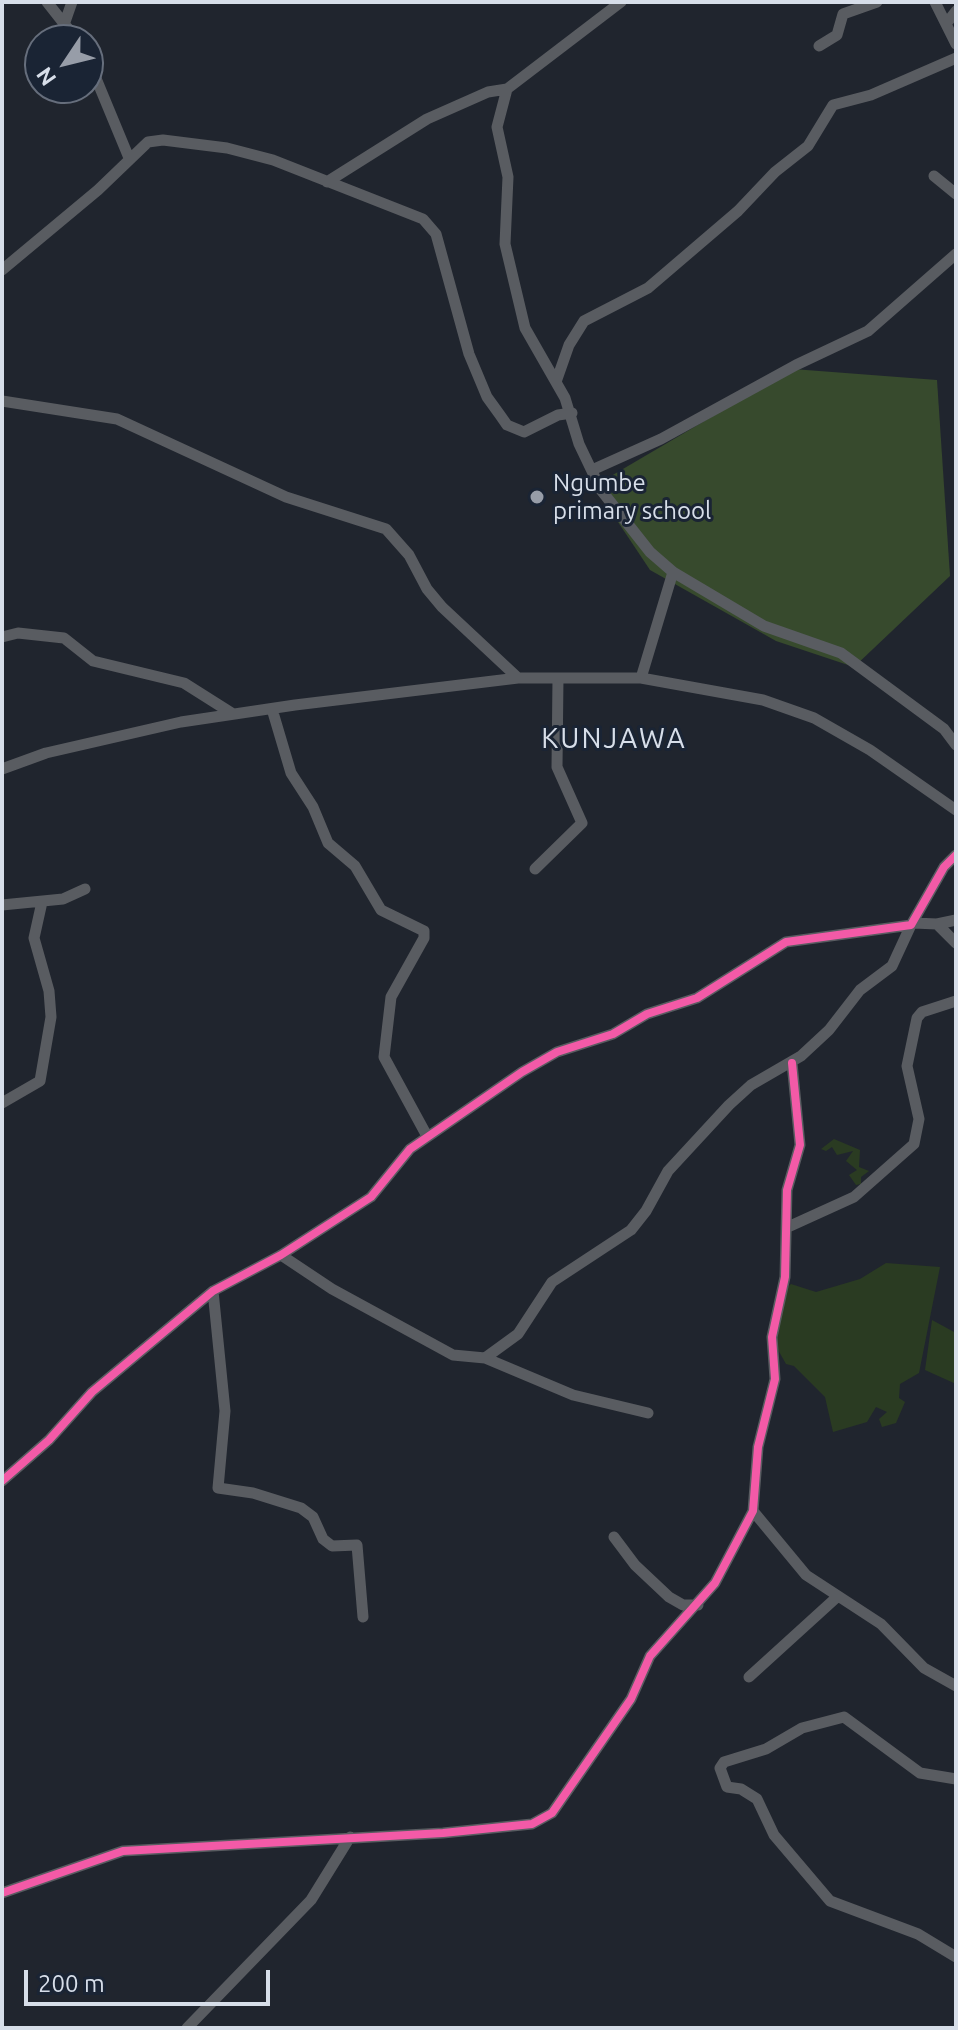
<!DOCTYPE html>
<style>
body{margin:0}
#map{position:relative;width:958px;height:2030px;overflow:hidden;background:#20252e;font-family:Ubuntu,sans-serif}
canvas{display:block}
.frame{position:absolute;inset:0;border:4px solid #d7dee9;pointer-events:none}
.north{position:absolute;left:24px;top:24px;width:80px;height:80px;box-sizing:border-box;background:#1a2434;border:2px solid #666e7c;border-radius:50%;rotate:235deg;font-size:22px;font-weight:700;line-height:32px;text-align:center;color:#d7dee9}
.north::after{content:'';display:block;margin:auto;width:28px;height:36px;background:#979da8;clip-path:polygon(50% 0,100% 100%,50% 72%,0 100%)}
.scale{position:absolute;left:24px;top:1970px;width:246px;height:36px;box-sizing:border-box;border:4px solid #d7dee9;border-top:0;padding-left:10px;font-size:24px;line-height:28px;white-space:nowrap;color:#d7dee9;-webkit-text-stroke:6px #1a2434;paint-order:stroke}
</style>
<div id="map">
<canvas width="958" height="2030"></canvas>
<div class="frame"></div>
<div class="north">N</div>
<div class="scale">200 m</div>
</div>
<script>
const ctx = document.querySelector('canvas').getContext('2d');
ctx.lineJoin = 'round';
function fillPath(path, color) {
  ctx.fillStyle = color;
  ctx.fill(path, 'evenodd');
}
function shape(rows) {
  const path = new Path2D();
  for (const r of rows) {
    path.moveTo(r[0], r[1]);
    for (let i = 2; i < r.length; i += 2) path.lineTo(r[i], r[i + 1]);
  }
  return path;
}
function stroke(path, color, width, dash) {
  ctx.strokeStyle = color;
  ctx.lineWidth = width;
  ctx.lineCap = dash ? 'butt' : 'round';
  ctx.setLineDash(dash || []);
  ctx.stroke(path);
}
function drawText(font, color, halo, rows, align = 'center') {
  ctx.font = font + ' Ubuntu,sans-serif';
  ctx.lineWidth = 6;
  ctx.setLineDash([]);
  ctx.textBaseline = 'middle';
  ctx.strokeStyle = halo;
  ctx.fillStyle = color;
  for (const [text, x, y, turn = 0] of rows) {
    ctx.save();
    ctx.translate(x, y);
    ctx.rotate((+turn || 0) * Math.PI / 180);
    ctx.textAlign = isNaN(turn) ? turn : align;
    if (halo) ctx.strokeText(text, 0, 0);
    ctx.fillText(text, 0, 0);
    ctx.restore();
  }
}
fillPath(shape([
 [834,1139,860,1150,859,1167,869,1171,861,1177,861,1184,856,1185,849,1175,857,1170,846,1161,853,1151,837,1155,832,1147,826,1151,821,1149],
 [886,1263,940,1267,919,1373,900,1384,899,1398,905,1402,896,1423,882,1427,879,1419,887,1412,876,1407,867,1422,833,1432,825,1397,794,1366,786,1364,773,1341,784,1290,791,1284,816,1292,860,1279],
 [932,1320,956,1333,956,1384,925,1370]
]), '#2a3b22');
fillPath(shape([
 [793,369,937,380,950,576,854,667,776,641,650,570,594,486]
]), '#374a2d');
stroke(shape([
 [47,2,77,40],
 [935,2,956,44],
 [65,22,72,2],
 [946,24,956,11],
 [819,46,837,35,843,14,877,2],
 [88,59,129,158],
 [507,89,497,127,508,177,505,244,525,328,565,398,579,444,601,490,650,552,673,572,641,678],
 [934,176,956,194],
 [327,182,427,119,488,92,507,89,621,2],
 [2,270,98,190,148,142,163,140,227,148,273,160,423,219,436,234,469,354,487,397,500,415,507,425,524,432,558,415,572,413],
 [556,382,569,345,584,321,648,288,738,211,775,172,808,146,833,105,871,95,956,58],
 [2,401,117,419,286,497,386,529,409,555,427,589,442,607,518,678],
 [592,470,661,439,796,365,868,331,956,254],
 [673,572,764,626,841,653,944,729,956,745],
 [2,637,18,633,64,638,93,661,184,683,233,714],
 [272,709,291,773,313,807,328,843,355,866,381,910,424,931,424,938,391,997,384,1057,427,1136],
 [2,769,46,753,181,722,295,705,518,678,641,678,763,700,814,718,870,750,956,810],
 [535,869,582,823,557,767,558,678],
 [2,905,63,899,85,889],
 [914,923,937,924,956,920],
 [937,924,956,943],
 [2,1103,40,1081,51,1017,49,991,34,938,42,902],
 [788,1227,854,1197,914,1144,919,1119,907,1066,917,1018,922,1012,956,1001],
 [281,1255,332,1289,453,1355,485,1358,573,1395,648,1413],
 [213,1291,225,1411,218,1488,253,1493,301,1508,313,1517,323,1539,332,1546,357,1545,363,1617],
 [485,1358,518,1334,552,1282,631,1230,646,1211,668,1171,729,1105,751,1085,801,1056,829,1030,860,990,892,966,911,925],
 [2,1481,49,1440,92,1392,213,1291,281,1255,371,1197,410,1149,522,1072,557,1052,613,1034,647,1014,697,998,786,942,911,925,944,867,956,855],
 [753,1511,806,1575,881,1624,924,1668,956,1686],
 [614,1537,635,1565,669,1597,683,1605,698,1605],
 [749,1677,837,1597],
 [956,1779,920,1773,844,1717,802,1728,766,1749,724,1762,720,1768,727,1787,741,1789,757,1799,774,1835,830,1901,918,1934,956,1957],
 [2,1893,123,1851,443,1833,532,1824,552,1813,631,1699,650,1656,715,1583,753,1511,758,1447,775,1379,772,1337,785,1277,787,1190,800,1145,792,1063],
 [187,2028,311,1900,350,1837]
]), '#595c61', 11);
stroke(shape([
 [2,1481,49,1440,92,1392,213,1291,281,1255,371,1197,410,1149,522,1072,557,1052,613,1034,647,1014,697,998,786,942,911,925,944,867,956,855],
 [2,1893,123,1851,443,1833,532,1824,552,1813,631,1699,650,1656,715,1583,753,1511,758,1447,775,1379,772,1337,785,1277,787,1190,800,1145,792,1063]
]), '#f35aa7', 8);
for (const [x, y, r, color] of [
 [537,497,8,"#979da8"]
]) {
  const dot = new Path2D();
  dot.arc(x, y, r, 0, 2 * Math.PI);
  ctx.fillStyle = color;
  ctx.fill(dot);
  stroke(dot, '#1a2434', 3);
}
drawText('24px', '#d7dee9', '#1a2434', [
 ["Ngumbe",553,483],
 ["primary school",553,511]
], 'left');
ctx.letterSpacing = '2px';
drawText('28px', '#d7dee9', '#1a2434', [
 ["KUNJAWA",614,739]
]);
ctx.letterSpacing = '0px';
</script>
